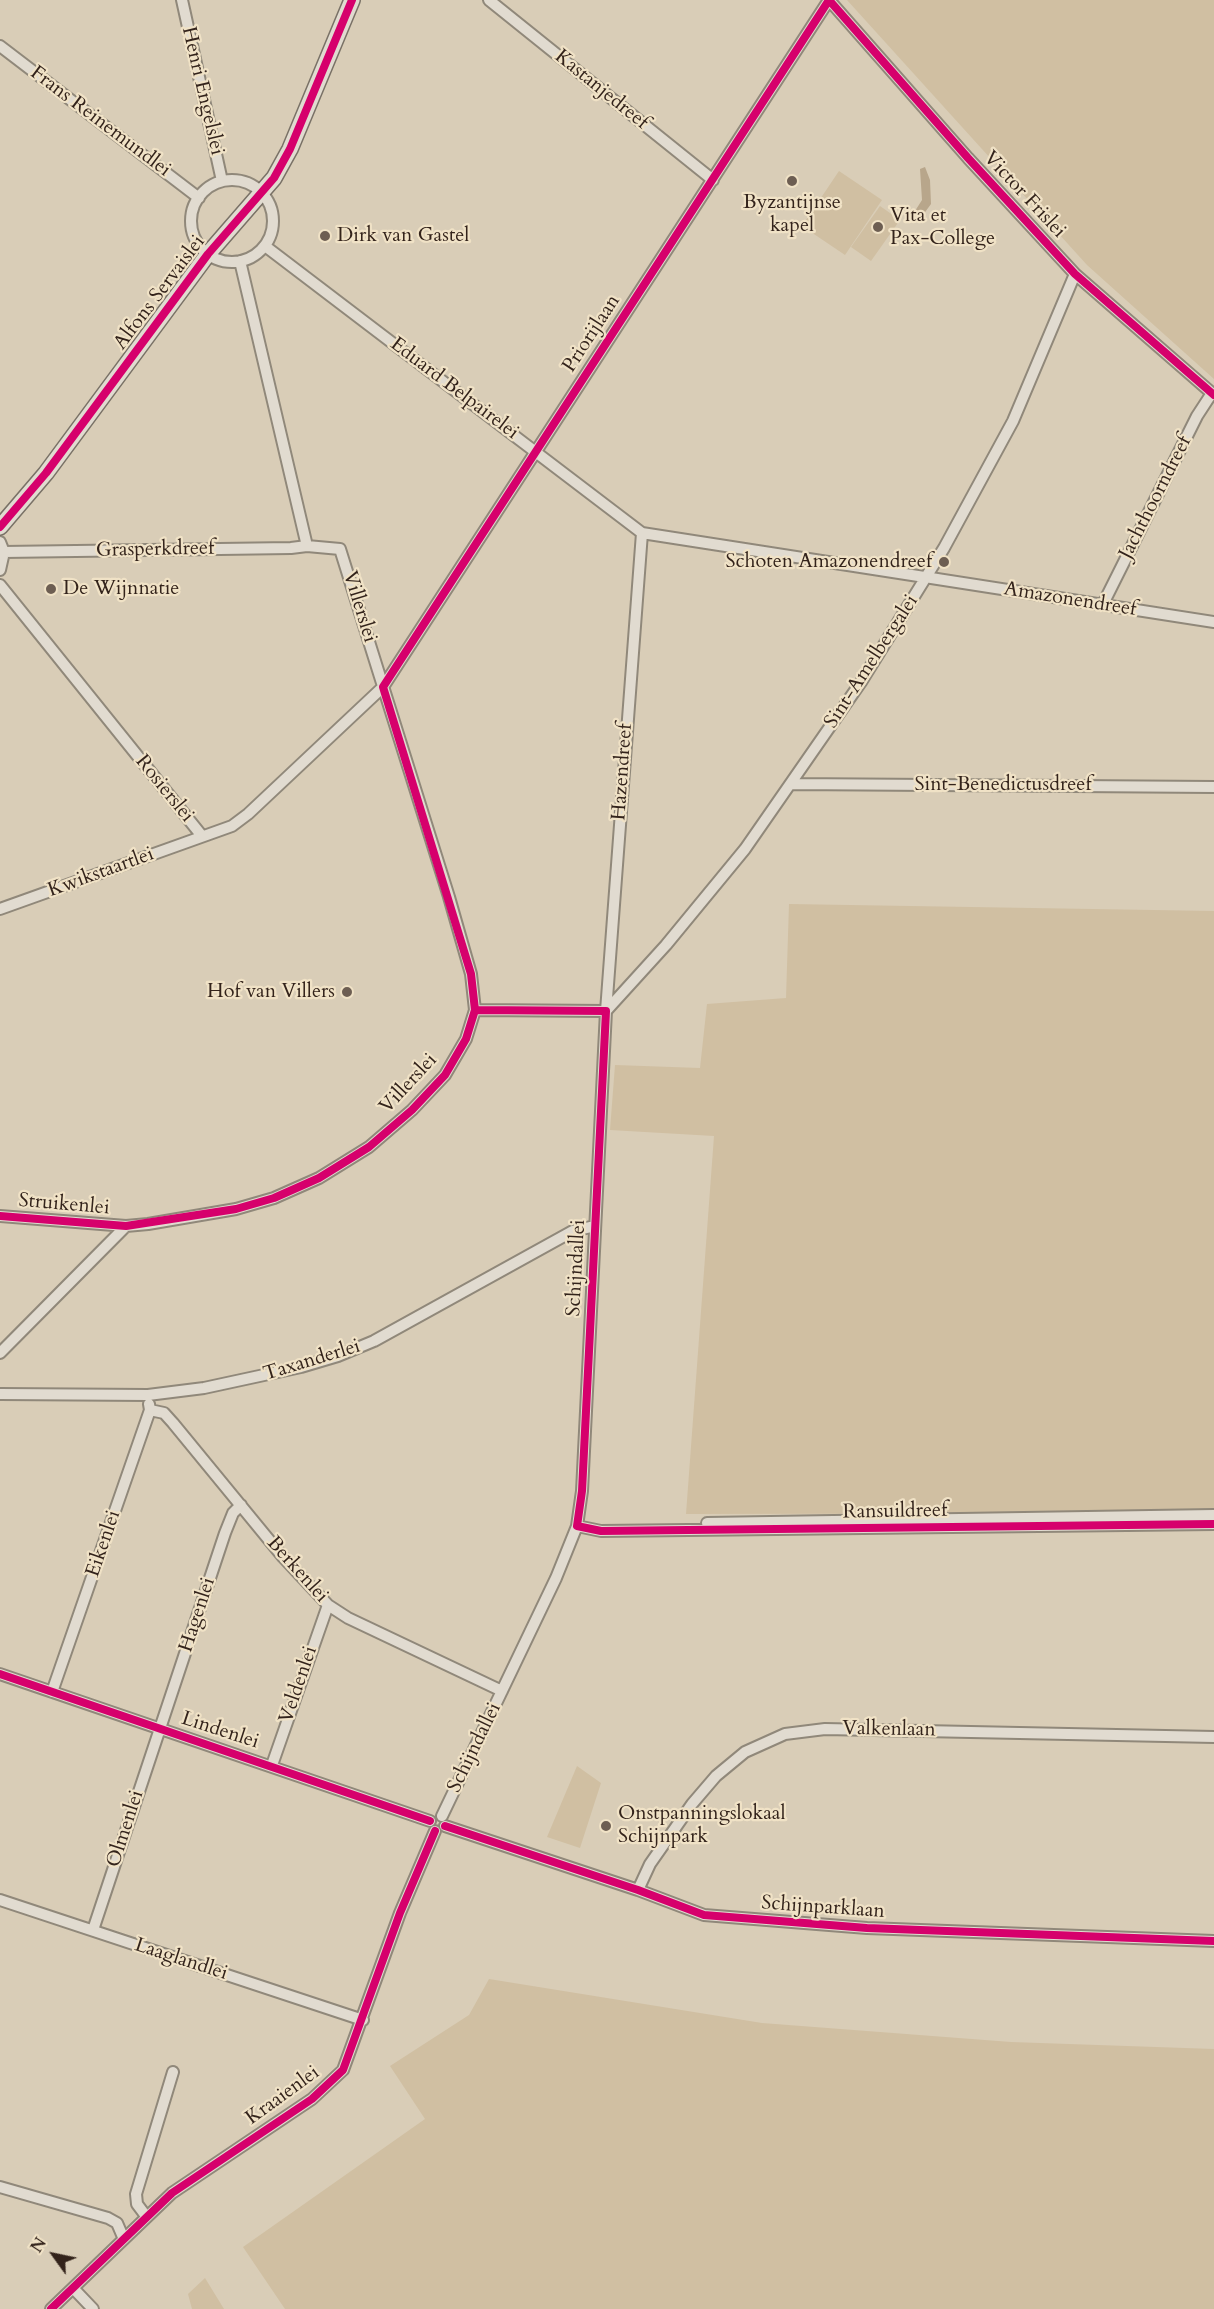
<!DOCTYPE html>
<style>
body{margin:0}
#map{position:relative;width:1214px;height:2309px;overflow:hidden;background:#d9cdb7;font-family:Cardo,serif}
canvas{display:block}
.north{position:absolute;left:24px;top:2225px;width:60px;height:60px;-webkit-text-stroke:4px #f0e2c6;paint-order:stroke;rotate:303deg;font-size:16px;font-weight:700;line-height:24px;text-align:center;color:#33231b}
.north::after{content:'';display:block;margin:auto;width:21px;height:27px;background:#33231b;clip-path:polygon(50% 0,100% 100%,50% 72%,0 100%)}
</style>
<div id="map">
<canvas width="1214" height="2309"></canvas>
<div class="north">N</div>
</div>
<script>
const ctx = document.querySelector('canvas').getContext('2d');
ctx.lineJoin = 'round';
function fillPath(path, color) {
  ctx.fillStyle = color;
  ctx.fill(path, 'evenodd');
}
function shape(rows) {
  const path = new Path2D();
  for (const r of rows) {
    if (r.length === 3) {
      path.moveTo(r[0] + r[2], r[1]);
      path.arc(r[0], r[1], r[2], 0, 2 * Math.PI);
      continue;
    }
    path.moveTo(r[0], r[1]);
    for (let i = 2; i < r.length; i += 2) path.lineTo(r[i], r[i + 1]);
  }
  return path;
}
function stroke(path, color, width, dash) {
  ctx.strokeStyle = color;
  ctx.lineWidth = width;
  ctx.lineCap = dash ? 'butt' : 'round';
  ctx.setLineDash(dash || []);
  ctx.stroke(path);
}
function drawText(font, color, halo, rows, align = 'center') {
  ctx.font = font + ' Cardo,serif';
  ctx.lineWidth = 4.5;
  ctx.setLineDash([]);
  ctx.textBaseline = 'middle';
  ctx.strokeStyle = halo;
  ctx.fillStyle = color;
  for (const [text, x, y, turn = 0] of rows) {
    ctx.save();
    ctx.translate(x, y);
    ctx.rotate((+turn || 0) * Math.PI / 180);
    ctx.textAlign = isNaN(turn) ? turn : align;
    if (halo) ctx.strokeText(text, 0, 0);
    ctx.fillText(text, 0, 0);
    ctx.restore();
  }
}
fillPath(shape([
 [847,0,1214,0,1214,379,1087,265],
 [839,171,882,200,845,255,802,226],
 [880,206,900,220,871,261,851,247],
 [789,904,1214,911,1214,1513,686,1514,714,1136,610,1130,615,1065,700,1068,707,1004,786,998],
 [577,1766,601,1783,580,1848,547,1837],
 [489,1979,762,2023,1011,2042,1214,2049,1214,2309,285,2309,243,2247,425,2119,390,2066,469,2015],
 [205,2278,224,2309,192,2309,188,2294]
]), '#d0bfa2');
fillPath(shape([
 [925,167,930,180,931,204,920,219,915,211,922,200,920,169]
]), '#b8a68b');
const street = shape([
 [182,0,222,181],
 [489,0,713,180],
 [829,0,968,158,1075,274,1214,395],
 [0,46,199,198],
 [232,221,41],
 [265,246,642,533,1214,622],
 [0,542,4,552,0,570],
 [4,552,291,548,307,546],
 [0,585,202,836],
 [1103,604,1197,416,1212,393],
 [791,784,1214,787],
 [0,909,232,826,248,814,383,687,829,0],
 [475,1010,606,1011],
 [606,1011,666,945,745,849,861,682,944,548,1013,421,1075,274],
 [0,1216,126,1226,148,1224,236,1209,274,1198,319,1178,369,1147,412,1110,445,1075,466,1039,475,1010,471,974,449,897,340,549,307,546,240,261],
 [0,1353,126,1226],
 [0,1394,148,1395,204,1388,301,1367,338,1356,374,1341,573,1231,595,1226],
 [150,1410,164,1413,173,1423,283,1557,328,1605,348,1618,502,1691],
 [707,1523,1214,1515],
 [577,1526,601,1531,1214,1524],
 [0,1674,430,1821],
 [52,1692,150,1410,149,1404],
 [272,1765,328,1605],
 [442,1816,556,1578,577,1526,582,1491,606,1011,642,533],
 [445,1826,638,1890,704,1915,867,1928,1214,1941],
 [638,1890,650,1864,692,1804,716,1776,745,1752,785,1734,825,1729,1214,1737],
 [0,1900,363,2020],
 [93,1930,225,1533,233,1513,241,1505],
 [0,2187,108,2218,117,2223,123,2237],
 [146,2216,137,2204,136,2194,173,2072],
 [73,2288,93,2309],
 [51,2309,172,2193,312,2099,343,2070,400,1913,435,1831]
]);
const secondary = shape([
 [0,527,46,473,208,254,274,178,290,149,352,0]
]);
stroke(street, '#90887a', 14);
stroke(secondary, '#797166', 18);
stroke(street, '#e1dbd0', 10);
stroke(secondary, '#e1dbd0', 15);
stroke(shape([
 [829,0,968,158,1075,274,1214,395],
 [0,527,46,473,208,254,274,178,290,149,352,0],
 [475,1010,606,1011,582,1491,577,1526,601,1531,1214,1524],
 [0,1216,126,1226,236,1209,274,1198,319,1178,369,1147,412,1110,445,1075,466,1039,475,1010,471,974,383,687,829,0],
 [0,1674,430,1821],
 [445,1826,638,1890,704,1915,867,1928,1214,1941],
 [51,2309,172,2193,312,2099,343,2070,400,1913,435,1831]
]), '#d6006c', 8);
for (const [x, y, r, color] of [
 [792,181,6,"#6d5e52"],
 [878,227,6,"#6d5e52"],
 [325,236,6,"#6d5e52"],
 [944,562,6,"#6d5e52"],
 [51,589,6,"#6d5e52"],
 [347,992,6,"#6d5e52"],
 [606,1826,6,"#6d5e52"]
]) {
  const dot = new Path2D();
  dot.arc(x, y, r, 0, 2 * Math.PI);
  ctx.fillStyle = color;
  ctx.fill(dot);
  stroke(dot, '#f0e2c6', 2);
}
drawText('20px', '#33231b', '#f0e2c6', [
 ["Kastanjedreef",601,90,39],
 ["Henri Engelslei",202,91,77],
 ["Frans Reinemundlei",100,122,37],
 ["Victor Frislei",1024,195,47],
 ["Alfons Servaislei",160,293,-53],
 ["Priorijlaan",592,334,-57],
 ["Eduard Belpairelei",454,389,37],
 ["Jachthoorndreef",1156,498,-63],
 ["Grasperkdreef",155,550,-1],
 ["Amazonendreef",1070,600,9],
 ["Villerslei",359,607,73],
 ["Sint-Amelbergalei",872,662,-57],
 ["Hazendreef",623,772,-86],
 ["Sint-Benedictusdreef",1003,785],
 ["Rosierslei",164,789,51],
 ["Kwikstaartlei",101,873,-20],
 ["Villerslei",409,1084,-47],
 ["Struikenlei",64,1205,5],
 ["Schijndallei",577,1268,-87],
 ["Taxanderlei",312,1361,-17],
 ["Ransuildreef",895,1512,-1],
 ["Eikenlei",104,1544,-71],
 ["Berkenlei",297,1570,48],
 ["Hagenlei",198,1615,-72],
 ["Veldenlei",299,1685,-71],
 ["Valkenlaan",889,1730,1],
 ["Lindenlei",220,1731,18],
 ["Schijndallei",475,1748,-64],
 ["Olmenlei",126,1829,-72],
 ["Schijnparklaan",823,1908,4],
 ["Laaglandlei",181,1960,18],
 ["Kraaienlei",283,2096,-36]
]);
drawText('20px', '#33231b', '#f0e2c6', [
 ["Byzantijnse",792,203,"center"],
 ["kapel",792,226,"center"],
 ["Vita et",890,216],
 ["Pax-College",890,239],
 ["Dirk van Gastel",337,236],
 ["Schoten Amazonendreef",932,562,"right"],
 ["De Wijnnatie",63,589],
 ["Hof van Villers",335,992,"right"],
 ["Onstpanningslokaal",618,1814],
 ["Schijnpark",618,1837]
], 'left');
</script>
